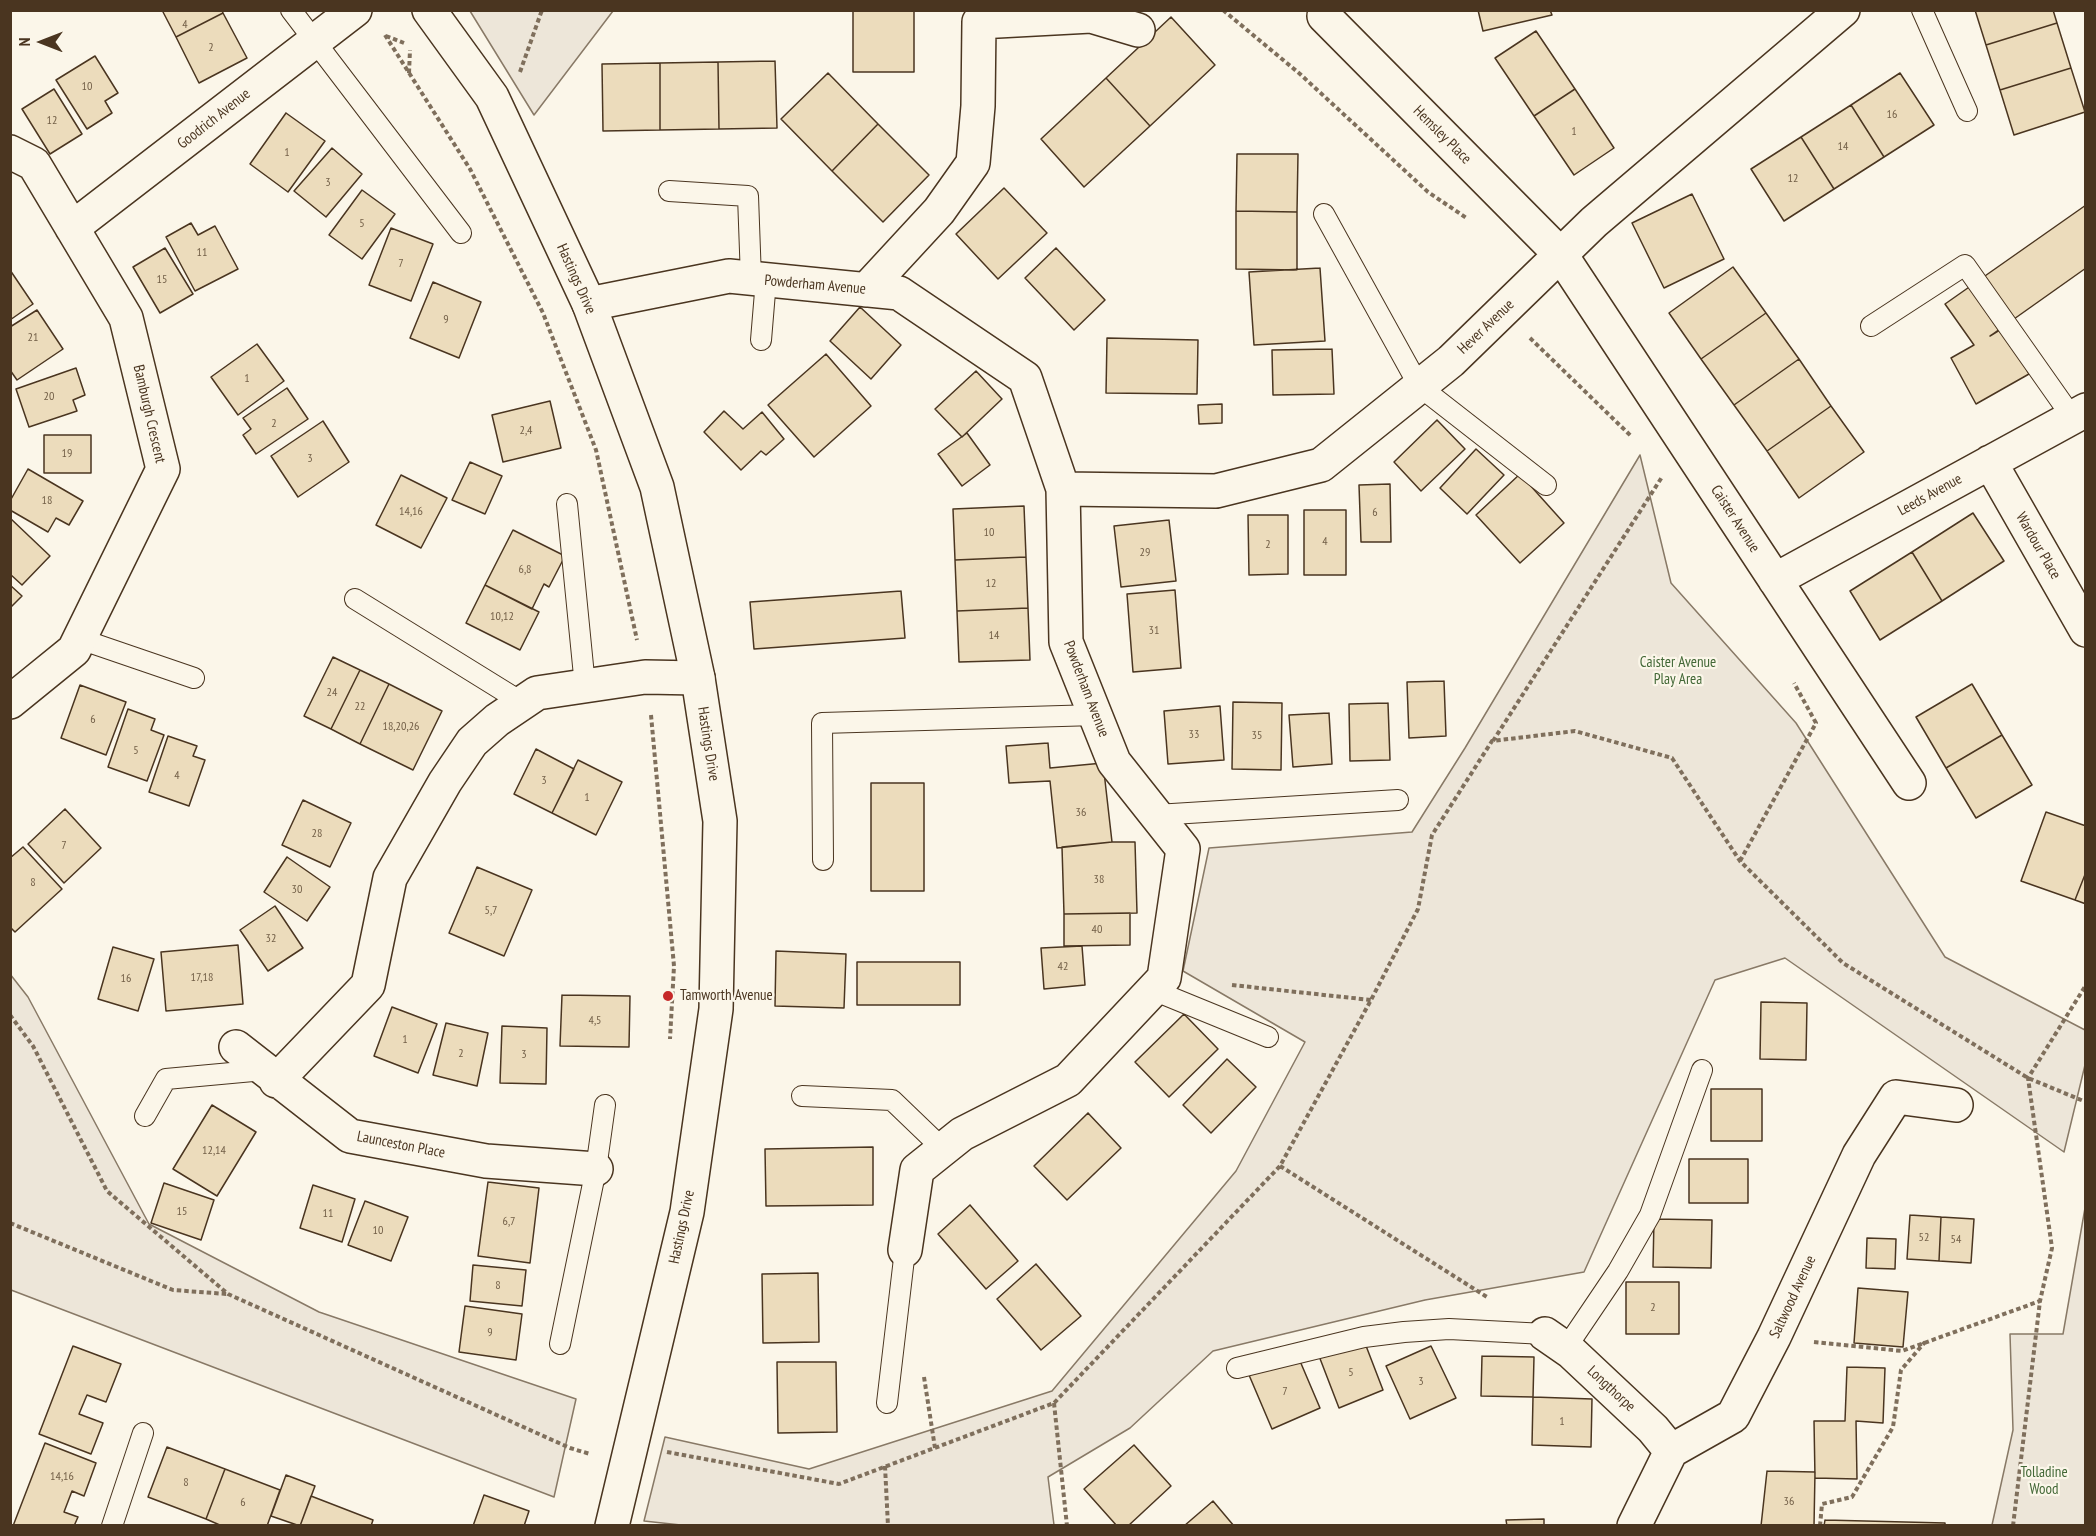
<!DOCTYPE html>
<style>
body{margin:0}
#map{position:relative;width:2096px;height:1536px;overflow:hidden;background:#fbf6e9;font-family:"PT Sans Narrow",sans-serif}
canvas{display:block}
.frame{position:absolute;inset:0;border:12px solid #4a3520;pointer-events:none}
.north{position:absolute;left:12px;top:12px;width:60px;height:60px;-webkit-text-stroke:4px #fbf6e9;paint-order:stroke;rotate:270deg;font-size:16px;font-weight:700;line-height:24px;text-align:center;color:#4a3520}
.north::after{content:'';display:block;margin:auto;width:21px;height:27px;background:#4a3520;clip-path:polygon(50% 0,100% 100%,50% 72%,0 100%)}
</style>
<div id="map">
<canvas width="2096" height="1536"></canvas>
<div class="frame"></div>
<div class="north">N</div>
</div>
<script>
const ctx = document.querySelector('canvas').getContext('2d');
ctx.lineJoin = 'round';
function fillPath(path, color) {
  ctx.fillStyle = color;
  ctx.fill(path, 'evenodd');
}
function shape(rows) {
  const path = new Path2D();
  for (const r of rows) {
    path.moveTo(r[0], r[1]);
    for (let i = 2; i < r.length; i += 2) path.lineTo(r[i], r[i + 1]);
  }
  return path;
}
function stroke(path, color, width, dash) {
  ctx.strokeStyle = color;
  ctx.lineWidth = width;
  ctx.lineCap = dash ? 'butt' : 'round';
  ctx.setLineDash(dash || []);
  ctx.stroke(path);
}
function drawText(font, color, halo, rows, align = 'center') {
  ctx.font = font + ' "PT Sans Narrow",sans-serif';
  ctx.lineWidth = 4.5;
  ctx.setLineDash([]);
  ctx.textBaseline = 'middle';
  ctx.strokeStyle = halo;
  ctx.fillStyle = color;
  for (const [text, x, y, turn = 0] of rows) {
    ctx.save();
    ctx.translate(x, y);
    ctx.rotate((+turn || 0) * Math.PI / 180);
    ctx.textAlign = isNaN(turn) ? turn : align;
    if (halo) ctx.strokeText(text, 0, 0);
    ctx.fillText(text, 0, 0);
    ctx.restore();
  }
}
const green = shape([
 [470,11,613,11,534,115,470,11],
 [1640,455,1671,583,1796,723,1945,957,2085,1030,2085,1065,2064,1152,1785,958,1715,980,1584,1272,1425,1300,1213,1351,1130,1428,1048,1477,1054,1525,690,1526,644,1521,665,1437,809,1469,1052,1391,1236,1171,1305,1042,1183,971,1209,848,1412,832,1465,748,1640,455],
 [10,974,28,997,149,1224,319,1312,576,1399,554,1497,11,1290,10,974],
 [2085,1208,2085,1525,1992,1525,2013,1430,2010,1334,2063,1334,2085,1208]
]);
fillPath(green, '#ede6d9');
stroke(green, '#887966', 1.5);
const building = shape([
 [162,10,222,10,223,13,176,37,162,10],
 [853,10,914,10,914,72,853,72,853,10],
 [1478,10,1550,10,1552,15,1483,31,1478,10],
 [1975,10,2053,10,2057,23,1986,45,1975,10],
 [223,13,247,58,199,83,176,37,223,13],
 [1171,17,1215,65,1150,126,1106,78,1171,17],
 [2057,23,2071,68,2000,90,1986,45,2057,23],
 [1536,31,1575,89,1534,116,1495,58,1536,31],
 [95,56,118,93,105,101,112,113,87,129,56,80,95,56],
 [775,61,777,128,719,129,718,62,775,61],
 [718,62,719,129,660,130,660,63,718,62],
 [660,63,660,130,603,131,602,64,660,63],
 [2071,68,2085,112,2014,135,2000,90,2071,68],
 [828,73,878,124,832,171,781,119,828,73],
 [1900,73,1934,125,1884,157,1851,105,1900,73],
 [1106,78,1150,126,1084,187,1041,139,1106,78],
 [54,89,82,134,50,154,22,109,54,89],
 [1575,89,1614,148,1574,175,1534,116,1575,89],
 [1851,105,1884,157,1834,189,1801,137,1851,105],
 [286,113,325,141,288,192,250,164,286,113],
 [878,124,929,175,883,222,832,171,878,124],
 [1801,137,1834,189,1784,221,1751,169,1801,137],
 [332,148,362,174,326,217,294,191,332,148],
 [1237,154,1298,154,1297,212,1236,211,1237,154],
 [1004,188,1047,233,998,279,956,234,1004,188],
 [362,190,395,214,362,259,329,235,362,190],
 [1692,194,1724,259,1664,288,1632,223,1692,194],
 [2086,205,2086,268,1990,336,2003,328,2029,374,1976,404,1951,358,1974,345,1945,304,2086,205],
 [1236,211,1297,212,1297,270,1236,269,1236,211],
 [191,223,198,235,215,226,238,269,195,291,166,237,191,223],
 [391,228,433,244,411,301,369,285,391,228],
 [165,248,193,294,160,313,133,267,165,248],
 [1056,248,1105,300,1074,330,1025,278,1056,248],
 [1733,267,1766,313,1701,359,1669,313,1733,267],
 [1320,268,1325,341,1254,345,1249,272,1320,268],
 [10,270,33,304,10,320,10,270],
 [433,282,481,302,459,358,410,338,433,282],
 [860,307,901,345,871,379,830,341,860,307],
 [37,310,63,349,17,380,10,370,10,327,37,310],
 [1766,313,1799,359,1734,405,1701,359,1766,313],
 [1107,338,1198,340,1197,394,1106,393,1107,338],
 [257,344,284,381,238,415,211,377,257,344],
 [1332,349,1334,394,1273,395,1272,350,1332,349],
 [826,354,871,406,814,457,768,405,826,354],
 [1799,359,1831,406,1767,451,1734,405,1799,359],
 [76,368,85,395,73,400,77,411,29,427,16,389,76,368],
 [976,371,1002,399,962,437,935,409,976,371],
 [287,388,308,419,256,454,243,435,251,429,243,418,287,388],
 [550,401,561,448,503,462,492,415,550,401],
 [1222,404,1222,423,1199,424,1198,405,1222,404],
 [1831,406,1864,452,1799,498,1767,451,1831,406],
 [724,411,743,429,762,412,784,439,766,455,761,451,741,470,704,432,724,411],
 [1437,420,1465,449,1421,491,1394,462,1437,420],
 [323,421,349,462,298,497,271,456,323,421],
 [967,433,990,465,962,486,938,454,967,433],
 [44,435,91,435,91,473,44,473,44,435],
 [1476,449,1504,475,1467,514,1440,488,1476,449],
 [470,462,502,476,485,514,452,500,470,462],
 [28,469,83,501,69,525,56,518,48,532,10,510,10,501,28,469],
 [1520,474,1564,523,1520,563,1476,515,1520,474],
 [401,475,447,498,421,548,376,525,401,475],
 [1390,484,1391,542,1361,542,1359,485,1390,484],
 [1024,506,1026,557,955,560,953,509,1024,506],
 [1304,510,1346,510,1346,575,1304,575,1304,510],
 [1973,513,2004,561,1942,601,1912,552,1973,513],
 [1248,515,1288,515,1288,574,1249,575,1248,515],
 [10,518,50,556,22,585,10,574,10,518],
 [1169,520,1176,581,1121,587,1114,526,1169,520],
 [513,530,565,556,549,587,544,584,532,609,485,585,513,530],
 [1912,552,1942,601,1880,640,1850,591,1912,552],
 [1026,557,1028,608,957,611,955,560,1026,557],
 [10,585,22,596,10,608,10,585],
 [485,585,539,612,520,650,466,623,485,585],
 [1175,590,1181,668,1133,672,1127,594,1175,590],
 [901,591,905,638,754,649,750,602,901,591],
 [1028,608,1030,660,959,662,957,611,1028,608],
 [333,657,360,670,331,729,304,716,333,657],
 [360,670,389,684,360,744,331,729,360,670],
 [1444,681,1446,736,1409,738,1407,682,1444,681],
 [389,684,442,711,413,770,360,744,389,684],
 [1972,684,2002,735,1946,768,1916,717,1972,684],
 [80,685,126,702,106,755,61,738,80,685],
 [1233,702,1282,703,1281,770,1232,769,1233,702],
 [1388,703,1390,760,1350,761,1349,704,1388,703],
 [1220,706,1224,760,1168,764,1164,711,1220,706],
 [128,709,155,719,151,730,164,735,147,781,108,767,128,709],
 [1329,713,1332,764,1293,767,1289,715,1329,713],
 [2002,735,2032,785,1976,818,1946,768,2002,735],
 [168,736,197,746,193,756,205,760,189,806,149,792,168,736],
 [1048,743,1050,768,1103,763,1112,842,1057,848,1050,781,1009,783,1006,746,1048,743],
 [536,749,574,769,552,813,514,794,536,749],
 [578,760,622,782,596,835,552,813,578,760],
 [871,783,924,783,924,891,871,891,871,783],
 [303,800,351,823,330,867,282,845,303,800],
 [65,809,101,848,64,883,28,844,65,809],
 [2046,812,2086,826,2086,872,2075,900,2021,881,2046,812],
 [1112,842,1135,842,1137,913,1064,914,1062,847,1112,842],
 [23,847,62,889,15,932,10,927,10,858,23,847],
 [287,857,330,887,307,921,264,892,287,857],
 [477,867,532,890,504,956,449,933,477,867],
 [2086,872,2086,904,2075,900,2086,872],
 [275,906,303,948,268,971,240,930,275,906],
 [1130,913,1130,945,1064,946,1064,914,1130,913],
 [238,945,243,1004,166,1011,161,952,238,945],
 [1082,946,1085,985,1044,989,1041,948,1082,946],
 [113,947,154,959,138,1011,98,999,113,947],
 [776,951,846,954,844,1008,775,1006,776,951],
 [857,962,960,962,960,1005,857,1005,857,962],
 [562,995,630,996,629,1047,560,1046,562,995],
 [1761,1002,1807,1003,1806,1060,1760,1059,1761,1002],
 [392,1007,437,1024,418,1073,374,1056,392,1007],
 [1184,1014,1218,1049,1169,1097,1135,1062,1184,1014],
 [446,1023,488,1033,477,1086,433,1075,446,1023],
 [502,1026,547,1028,546,1084,500,1083,502,1026],
 [1227,1059,1256,1087,1211,1133,1183,1105,1227,1059],
 [1711,1089,1762,1089,1762,1141,1711,1141,1711,1089],
 [212,1105,256,1132,217,1196,173,1169,212,1105],
 [1088,1113,1121,1148,1067,1200,1034,1166,1088,1113],
 [873,1147,873,1205,766,1206,765,1149,873,1147],
 [1689,1159,1748,1159,1748,1203,1689,1203,1689,1159],
 [488,1182,539,1188,530,1263,478,1256,488,1182],
 [164,1183,214,1200,201,1240,151,1223,164,1183],
 [313,1185,355,1199,342,1242,300,1228,313,1185],
 [365,1201,408,1217,391,1261,348,1245,365,1201],
 [970,1205,1018,1261,986,1289,938,1234,970,1205],
 [1910,1215,1941,1217,1939,1261,1907,1259,1910,1215],
 [1941,1217,1974,1219,1971,1263,1939,1261,1941,1217],
 [1654,1219,1712,1220,1711,1268,1653,1267,1654,1219],
 [1867,1238,1896,1239,1895,1269,1866,1268,1867,1238],
 [1036,1264,1081,1316,1041,1350,997,1299,1036,1264],
 [473,1265,526,1270,522,1306,470,1301,473,1265],
 [818,1273,819,1342,763,1343,762,1274,818,1273],
 [1626,1282,1679,1282,1679,1334,1626,1334,1626,1282],
 [1858,1288,1908,1292,1903,1347,1854,1343,1858,1288],
 [465,1306,522,1314,516,1360,459,1352,465,1306],
 [1363,1338,1383,1390,1339,1408,1319,1356,1363,1338],
 [73,1346,121,1364,106,1402,87,1395,79,1414,103,1423,91,1454,39,1434,73,1346],
 [1431,1346,1456,1398,1410,1419,1386,1366,1431,1346],
 [1297,1354,1320,1408,1272,1429,1249,1375,1297,1354],
 [1482,1356,1534,1357,1533,1397,1481,1396,1482,1356],
 [777,1362,836,1362,837,1432,778,1433,777,1362],
 [1847,1367,1885,1368,1883,1423,1856,1421,1857,1479,1815,1478,1814,1421,1845,1421,1847,1367],
 [1533,1397,1592,1399,1591,1447,1532,1445,1533,1397],
 [45,1443,96,1463,84,1496,72,1491,64,1512,78,1517,74,1526,13,1526,45,1443],
 [1134,1445,1171,1486,1128,1526,1117,1526,1084,1489,1134,1445],
 [167,1447,225,1469,206,1519,148,1497,167,1447],
 [225,1469,280,1490,267,1526,222,1526,206,1519,225,1469],
 [1767,1471,1815,1472,1814,1526,1761,1526,1767,1471],
 [286,1475,315,1486,300,1526,271,1516,286,1475],
 [484,1495,529,1511,524,1526,473,1526,484,1495],
 [311,1496,373,1520,371,1526,300,1526,311,1496],
 [1213,1501,1234,1526,1184,1526,1213,1501],
 [1544,1519,1544,1526,1507,1526,1506,1520,1544,1519],
 [1825,1520,1945,1523,1945,1526,1824,1526,1825,1520]
]);
fillPath(building, '#ecdcbc');
stroke(building, '#4a3520', 1.5);
const service = shape([
 [291,10,461,233],
 [1922,10,1967,111],
 [669,191,748,196,751,279],
 [1324,214,1419,386,1546,485],
 [1871,326,1965,265,2072,417],
 [761,340,766,280],
 [567,504,585,686],
 [355,599,523,703],
 [80,639,194,678],
 [1156,815,1398,800],
 [823,860,822,723,1096,715],
 [1153,990,1268,1037],
 [802,1096,892,1100,943,1149],
 [145,1116,166,1079,264,1070],
 [560,1344,596,1169,605,1105],
 [1566,1348,1618,1271,1650,1215,1702,1070],
 [1237,1368,1364,1337,1404,1332,1449,1329,1545,1334],
 [887,1403,905,1250],
 [112,1526,143,1433]
]);
const minor = shape([
 [1324,16,1561,255,1909,783],
 [10,152,34,164,126,318,163,469,74,650,10,702],
 [72,228,355,10],
 [866,290,939,211,973,163,978,106,979,22,1091,16,1138,30],
 [589,304,729,276,899,293,1025,378,1063,489,1066,642,1114,762,1183,849,1164,978,1068,1080,962,1134,917,1170,905,1250],
 [1990,462,2086,630],
 [1063,489,1216,491,1321,465,1451,361,1594,222,1843,10],
 [1775,580,2086,410],
 [236,1047,350,1136,486,1161,596,1169],
 [276,1081,368,985,390,878,445,782,472,742,497,720,537,693,645,677,698,678],
 [1545,1334,1571,1352,1653,1429,1671,1451],
 [1634,1526,1671,1451,1733,1416,1774,1337,1859,1155,1896,1097,1956,1105]
]);
const tertiary = shape([
 [429,10,492,97,589,304,657,487,698,678,720,821,716,1009,687,1212,612,1526]
]);
stroke(service, '#4a3520', 22);
stroke(minor, '#4a3520', 36);
stroke(tertiary, '#4a3520', 36);
stroke(shape([
 [1223,10,1300,74,1428,192,1468,219],
 [385,35,470,169,543,313,596,450,637,640],
 [386,36,404,43],
 [520,72,542,10],
 [409,73,410,50],
 [1530,338,1632,437],
 [651,715,674,966,670,1039],
 [1493,741,1662,477],
 [1740,861,1816,723,1794,683],
 [1232,985,1371,1000],
 [10,1015,33,1046,107,1191,228,1294,570,1448,590,1454],
 [1280,1166,1487,1297],
 [10,1223,173,1290,227,1294],
 [1814,1342,1902,1351,2040,1301],
 [924,1377,935,1448],
 [1054,1403,1067,1526],
 [667,1452,839,1484,1054,1403,1280,1166,1371,1000,1418,909,1432,835,1492,741,1575,731,1672,758,1740,861,1843,963,2028,1078,2086,1102],
 [885,1466,888,1526],
 [1820,1526,1822,1504,1852,1497,1893,1427,1901,1370,1925,1342],
 [2013,1526,2040,1301,2052,1248,2028,1078,2086,985]
]), '#7f6f5c', 4, [4.5, 3]);
stroke(service, '#fbf6e9', 20);
stroke(minor, '#fbf6e9', 33);
stroke(tertiary, '#fbf6e9', 33);
for (const [x, y, r, color] of [
 [668,996,6,"#c62828"]
]) {
  const dot = new Path2D();
  dot.arc(x, y, r, 0, 2 * Math.PI);
  ctx.fillStyle = color;
  ctx.fill(dot);
  stroke(dot, '#fbf6e9', 2);
}
drawText('12px', '#725f47', null, [
 ["4",185,25],
 ["2",211,48],
 ["10",87,87],
 ["16",1892,115],
 ["12",52,121],
 ["1",1574,132],
 ["14",1843,147],
 ["1",287,153],
 ["12",1793,179],
 ["3",328,183],
 ["5",362,224],
 ["11",202,253],
 ["7",401,264],
 ["15",162,280],
 ["9",446,320],
 ["21",33,338],
 ["1",247,379],
 ["20",49,397],
 ["2",274,424],
 ["2,4",526,431],
 ["19",67,454],
 ["3",310,459],
 ["18",47,501],
 ["14,16",411,512],
 ["6",1375,513],
 ["10",989,533],
 ["4",1325,542],
 ["2",1268,545],
 ["29",1145,553],
 ["6,8",525,570],
 ["12",991,584],
 ["10,12",502,617],
 ["31",1154,631],
 ["14",994,636],
 ["24",332,693],
 ["22",360,707],
 ["6",93,720],
 ["18,20,26",401,727],
 ["33",1194,735],
 ["35",1257,736],
 ["5",136,751],
 ["4",177,776],
 ["3",544,781],
 ["1",587,798],
 ["36",1081,813],
 ["28",317,834],
 ["7",64,846],
 ["38",1099,880],
 ["8",33,883],
 ["30",297,890],
 ["5,7",491,911],
 ["40",1097,930],
 ["32",271,939],
 ["42",1063,967],
 ["17,18",202,978],
 ["16",126,979],
 ["4,5",595,1021],
 ["1",405,1040],
 ["2",461,1054],
 ["3",524,1055],
 ["12,14",214,1151],
 ["15",182,1212],
 ["11",328,1214],
 ["6,7",509,1222],
 ["10",378,1231],
 ["52",1924,1238],
 ["54",1956,1240],
 ["8",498,1286],
 ["2",1653,1308],
 ["9",490,1333],
 ["5",1351,1373],
 ["3",1421,1382],
 ["7",1285,1392],
 ["1",1562,1422],
 ["14,16",62,1477],
 ["8",186,1483],
 ["36",1789,1502],
 ["6",243,1503]
]);
drawText('15px', '#4a3520', '#fbf6e9', [
 ["Goodrich Avenue",214,119,-38],
 ["Hemsley Place",1442,135,45],
 ["Hastings Drive",576,279,66],
 ["Powderham Avenue",815,285,5],
 ["Hever Avenue",1486,327,-44],
 ["Bamburgh Crescent",149,414,77],
 ["Leeds Avenue",1930,495,-29],
 ["Caister Avenue",1735,519,57],
 ["Wardour Place",2038,546,60],
 ["Powderham Avenue",1086,689,69],
 ["Hastings Drive",708,744,81],
 ["Launceston Place",401,1145,11],
 ["Hastings Drive",682,1227,-78],
 ["Saltwood Avenue",1793,1297,-65],
 ["Longthorpe",1611,1389,43]
]);
drawText('15px', '#436837', '#fbf6e9', [
 ["Caister Avenue",1678,663],
 ["Play Area",1678,680],
 ["Tolladine",2044,1473],
 ["Wood",2044,1490]
]);
drawText('15px', '#4a3520', '#fbf6e9', [
 ["Tamworth Avenue",680,996]
], 'left');
</script>
